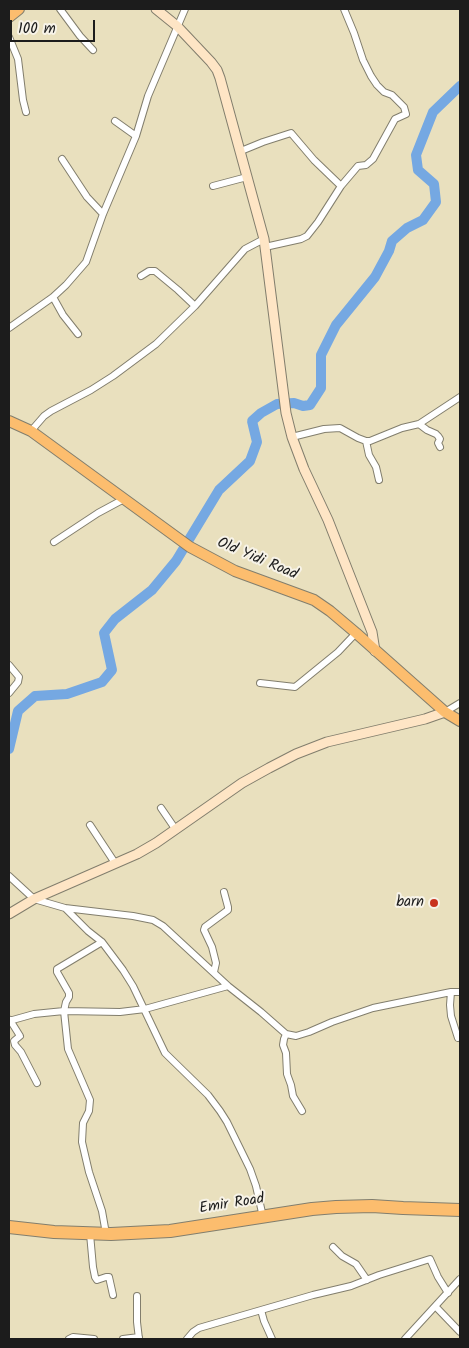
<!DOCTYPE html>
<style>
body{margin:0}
#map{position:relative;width:469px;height:1348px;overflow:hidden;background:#e9e0be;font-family:Kalam,sans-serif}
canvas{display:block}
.frame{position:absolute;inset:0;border:10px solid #1c1c1c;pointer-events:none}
.scale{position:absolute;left:10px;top:20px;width:85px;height:22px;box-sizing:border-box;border:2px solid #1c1c1c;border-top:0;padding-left:6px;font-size:15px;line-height:18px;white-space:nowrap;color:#1c1c1c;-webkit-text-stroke:4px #f7f3e8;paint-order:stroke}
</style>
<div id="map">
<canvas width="469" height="1348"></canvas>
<div class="frame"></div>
<div class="scale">100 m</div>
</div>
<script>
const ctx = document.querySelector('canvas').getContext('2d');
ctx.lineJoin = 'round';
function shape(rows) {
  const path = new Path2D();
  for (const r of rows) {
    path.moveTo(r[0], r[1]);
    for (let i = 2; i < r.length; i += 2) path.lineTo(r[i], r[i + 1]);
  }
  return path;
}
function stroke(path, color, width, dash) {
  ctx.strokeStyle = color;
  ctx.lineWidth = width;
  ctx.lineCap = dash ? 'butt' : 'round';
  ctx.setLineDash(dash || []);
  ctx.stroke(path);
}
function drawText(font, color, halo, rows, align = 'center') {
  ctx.font = font + ' Kalam,sans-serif';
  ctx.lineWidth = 4;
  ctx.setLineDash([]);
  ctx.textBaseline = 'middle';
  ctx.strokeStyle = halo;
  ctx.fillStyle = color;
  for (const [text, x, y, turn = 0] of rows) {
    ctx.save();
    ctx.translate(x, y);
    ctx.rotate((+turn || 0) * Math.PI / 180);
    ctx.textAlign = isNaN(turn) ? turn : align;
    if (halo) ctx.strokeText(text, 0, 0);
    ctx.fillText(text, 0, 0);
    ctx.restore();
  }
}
stroke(shape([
 [9,749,18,711,35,696,67,694,102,682,112,670,104,633,115,619,152,590,176,561,219,490,250,461,257,442,252,421,261,413,277,404,294,403,303,406,310,405,321,388,321,355,336,325,375,277,389,251,392,241,407,228,423,220,436,202,434,184,418,170,416,155,433,112,460,86]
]), '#75a8e2', 10);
const street = shape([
 [60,9,80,36,93,50],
 [9,37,18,59,23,100,26,112],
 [115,121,136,136],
 [241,151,263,142,291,133,314,160,341,186],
 [62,159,87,197,103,214],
 [213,186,247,177],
 [265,247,301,239,307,236,318,222,341,186,358,166,366,165,373,159,395,119,406,114,404,107,392,95,384,92,377,85,371,76,363,60,354,33,344,9],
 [141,276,149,271,155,271,178,290,195,306],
 [53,297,63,315,78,334],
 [9,328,53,297,66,285,86,262,103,214,136,136,148,96,185,9],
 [419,424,427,430,436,434,438,436,440,439,438,443,440,447],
 [31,431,44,416,51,411,91,390,113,376,156,344,195,306,245,249,264,239],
 [292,437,324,429,340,428,358,438,366,441,370,441,402,428,419,424,460,397],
 [366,441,369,455,376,467,379,480],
 [54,542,98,513,124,499],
 [9,665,19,677,18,682,9,693],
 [260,683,295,687,338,652,356,633],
 [445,712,460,703],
 [161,808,176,830],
 [90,825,115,863],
 [9,876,34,899,65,908,88,931,102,942,123,970,133,986,165,1053,208,1095,220,1111,227,1122,250,1169,256,1186,263,1217],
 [65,908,133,916,153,920,163,926,228,986,261,1012,286,1034,296,1036,309,1032,332,1022,373,1008,451,992,460,992],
 [102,942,57,969,57,972,69,993,69,997,66,1002,64,1011,68,1049,90,1100,89,1111,83,1123,82,1142,89,1172,102,1211,105,1228],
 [214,972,216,963,212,947,204,930,205,927,228,910,228,907,224,892],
 [451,992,450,1005,451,1016,458,1038],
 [10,1020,20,1036,14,1041,15,1045,21,1052,37,1083],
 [9,1021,34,1014,64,1011,120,1012,145,1009,228,986],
 [286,1034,284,1039,283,1045,286,1053,287,1074,291,1085,293,1096,302,1111],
 [90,1234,93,1267,95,1277,97,1280,106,1277,109,1277,113,1295],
 [333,1247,342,1256,356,1264,367,1280],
 [137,1296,137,1322,139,1339],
 [436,1307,460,1332],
 [261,1310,264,1321,272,1339],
 [69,1339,73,1337,94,1339],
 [123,1339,139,1337],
 [187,1339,193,1332,199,1328,313,1295,351,1286,379,1275,430,1259,438,1277,448,1293],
 [405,1339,460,1279]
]);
const secondary = shape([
 [156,9,177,26,211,62,217,70,220,78,264,239,286,413,292,437,304,469,328,520,372,632,375,651],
 [9,914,34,899,137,854,156,843,242,783,269,768,296,754,327,742,425,719,445,712]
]);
const primary = shape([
 [9,17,19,9],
 [9,421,31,431,190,547,235,571,314,600,330,611,356,633,445,712,460,721]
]);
const highway = shape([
 [9,1227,54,1232,111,1234,170,1231,312,1209,336,1207,372,1206,403,1208,460,1210]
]);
stroke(street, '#827e6d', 8);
stroke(secondary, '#827e6d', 11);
stroke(primary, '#827e6d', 12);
stroke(highway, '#827e6d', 14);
stroke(street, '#fff', 6);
stroke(secondary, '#fee5c5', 9);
stroke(primary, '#fcbd6e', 10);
stroke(highway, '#fcbd6e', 12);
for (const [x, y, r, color] of [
 [434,903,5,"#c8321e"]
]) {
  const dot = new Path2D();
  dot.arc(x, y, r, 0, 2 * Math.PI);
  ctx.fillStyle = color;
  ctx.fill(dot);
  stroke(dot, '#f7f3e8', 2);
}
drawText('15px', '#1c1c1c', '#f7f3e8', [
 ["Old Yidi Road",257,560,23],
 ["Emir Road",232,1205,-9]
]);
drawText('15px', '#1c1c1c', '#f7f3e8', [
 ["barn",424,903]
], 'right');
</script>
